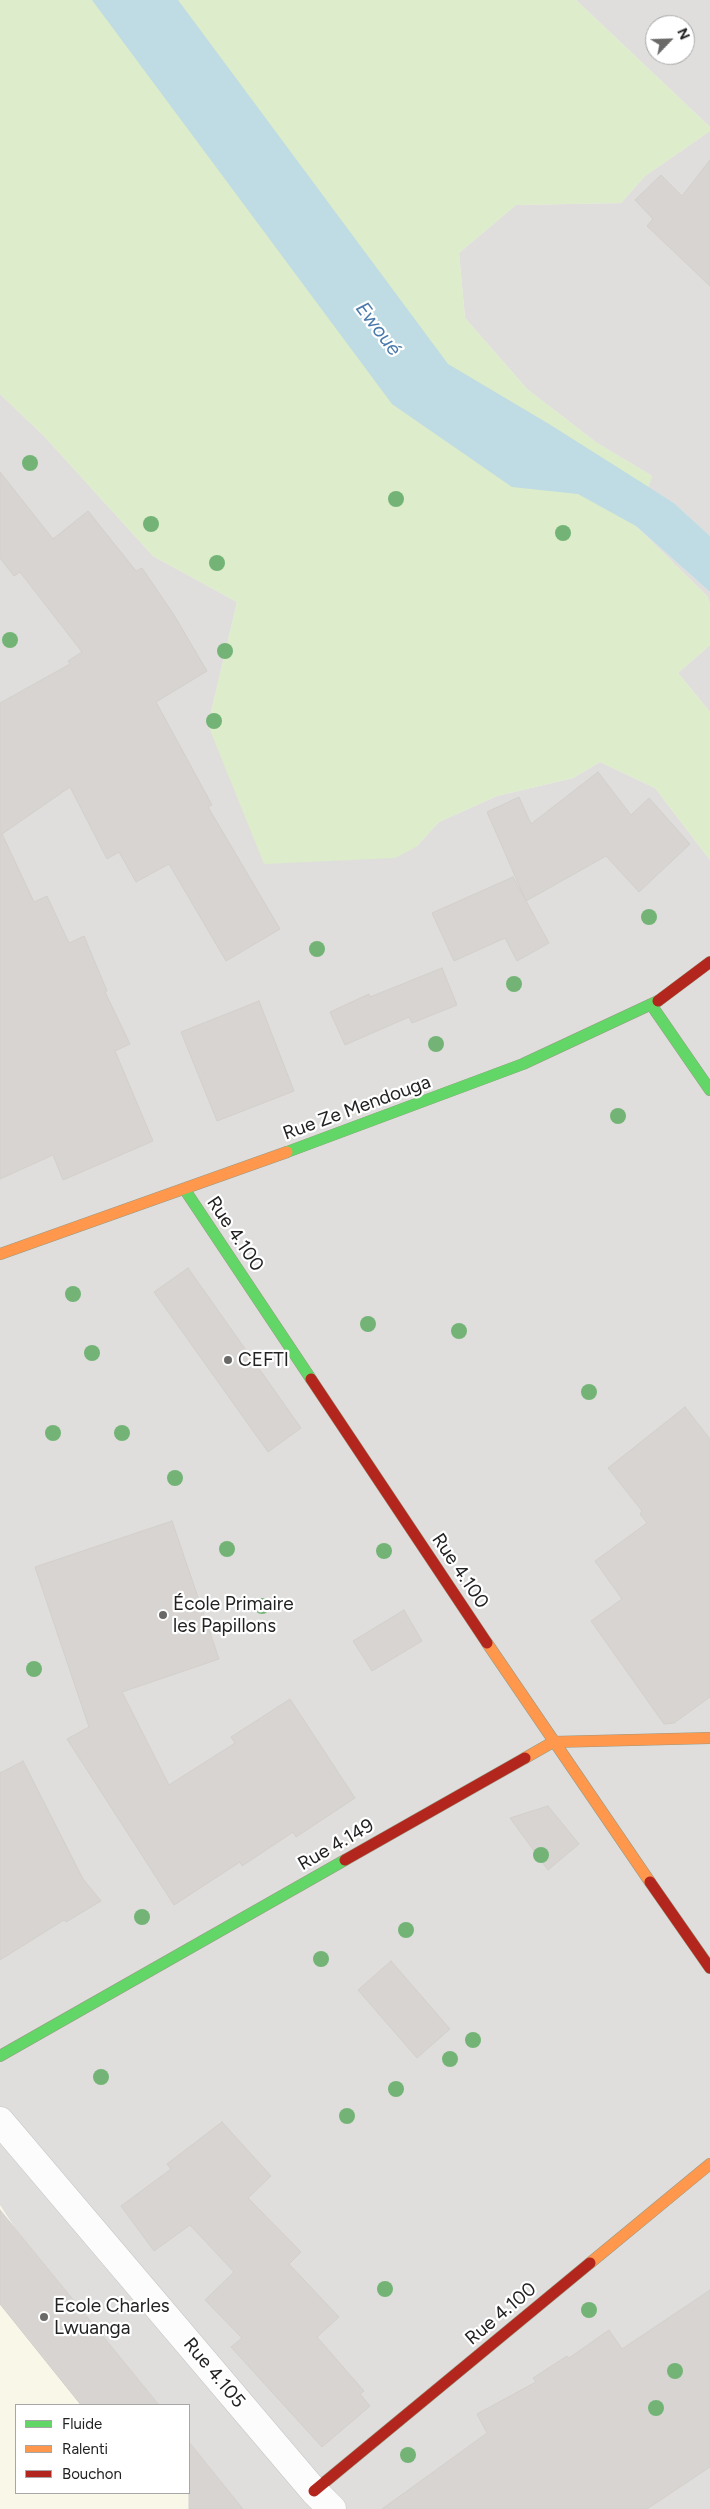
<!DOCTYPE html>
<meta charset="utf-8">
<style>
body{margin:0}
#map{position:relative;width:710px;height:2509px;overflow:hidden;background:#f0eeeb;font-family:Figtree,sans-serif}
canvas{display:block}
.legend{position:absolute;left:15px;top:2404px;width:175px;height:90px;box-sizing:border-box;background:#fff;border:1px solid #a7a7a7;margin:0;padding:6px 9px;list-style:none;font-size:15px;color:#222}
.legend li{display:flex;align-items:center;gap:10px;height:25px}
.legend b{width:25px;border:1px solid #a7a7a7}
.north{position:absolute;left:645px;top:15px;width:50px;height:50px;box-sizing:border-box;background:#fff;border:1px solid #a7a7a7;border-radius:50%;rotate:66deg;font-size:14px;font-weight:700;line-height:20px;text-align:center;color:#222}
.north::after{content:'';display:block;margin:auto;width:18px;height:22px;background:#6a6968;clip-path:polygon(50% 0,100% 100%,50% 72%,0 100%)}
</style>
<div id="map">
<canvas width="710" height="2509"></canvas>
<ul class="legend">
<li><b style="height:6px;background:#63d668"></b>Fluide</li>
<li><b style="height:6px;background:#ff974d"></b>Ralenti</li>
<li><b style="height:6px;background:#b3261e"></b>Bouchon</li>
</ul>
<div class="north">N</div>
</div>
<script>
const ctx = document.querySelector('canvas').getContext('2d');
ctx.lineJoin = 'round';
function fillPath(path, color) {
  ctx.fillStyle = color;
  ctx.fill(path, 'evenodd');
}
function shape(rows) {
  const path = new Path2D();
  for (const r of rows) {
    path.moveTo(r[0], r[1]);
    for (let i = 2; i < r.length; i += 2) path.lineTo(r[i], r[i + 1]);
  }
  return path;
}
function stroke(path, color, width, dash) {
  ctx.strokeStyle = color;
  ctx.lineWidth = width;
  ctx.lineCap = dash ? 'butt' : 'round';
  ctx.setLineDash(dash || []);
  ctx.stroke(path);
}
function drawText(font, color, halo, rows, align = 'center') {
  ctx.font = font + ' Figtree,sans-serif';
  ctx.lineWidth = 4.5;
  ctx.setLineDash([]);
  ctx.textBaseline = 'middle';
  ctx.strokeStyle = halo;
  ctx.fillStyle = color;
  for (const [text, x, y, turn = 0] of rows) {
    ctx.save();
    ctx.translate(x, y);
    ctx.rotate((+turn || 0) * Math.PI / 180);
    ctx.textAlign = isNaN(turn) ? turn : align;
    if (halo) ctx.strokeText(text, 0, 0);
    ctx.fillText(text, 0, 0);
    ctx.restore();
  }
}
fillPath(shape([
 [576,0,710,0,710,127],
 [655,25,685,25,685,55,655,55],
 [710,131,710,536,674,503,648,487,652,476,597,443,527,389,465,318,459,253,516,205,621,203,645,176],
 [0,394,44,436,153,556,237,602,208,725,416,847,439,822,497,796,573,778,600,762,655,788,710,860,710,2509,0,2509],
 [16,2405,189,2405,189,2493,16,2493],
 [636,526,710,592,710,604,707,596],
 [710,645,710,712,678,673]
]), '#dfdedc');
fillPath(shape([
 [0,2205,15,2228,159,2405,16,2405,16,2493,189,2493,189,2442,243,2509,0,2509]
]), '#f8f7e8');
fillPath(shape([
 [0,0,576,0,710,127,710,131,645,176,621,203,516,205,459,253,465,318,527,389,597,443,652,476,636,526,707,596,710,604,710,645,678,673,710,712,710,860,655,788,600,762,573,778,497,796,439,822,416,847,395,858,264,864,208,725,237,602,153,556,44,436,0,394]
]), '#ddeccb');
fillPath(shape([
 [92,0,178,0,448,364,549,424,674,503,710,536,710,592,636,526,578,494,512,487,392,404]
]), '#bfdbe3');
const building = shape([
 [710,160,710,286,647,226,653,219,635,200,661,175,682,196,710,160],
 [0,472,53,539,88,511,136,571,142,568,174,615,207,671,156,702,212,805,208,807,280,929,226,961,169,864,136,882,119,852,107,859,70,787,2,834,34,902,47,896,69,943,84,936,107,991,105,992,130,1044,115,1051,153,1141,63,1180,53,1155,0,1179,0,703,70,664,68,661,82,652,20,572,14,576,0,558,0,472],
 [598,772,631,815,649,798,690,844,639,892,606,856,526,901,487,812,519,797,531,824,598,772],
 [513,877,549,943,517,961,505,938,454,961,432,913,513,877],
 [442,968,457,1005,412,1023,409,1017,345,1045,330,1012,369,994,370,997,442,968],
 [259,1001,294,1091,217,1121,181,1032,259,1001],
 [188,1268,301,1428,268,1452,154,1292,188,1268],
 [685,1407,710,1439,710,1697,674,1723,664,1724,591,1621,622,1599,595,1561,647,1523,640,1514,642,1511,608,1468,685,1407],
 [172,1521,219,1659,122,1692,169,1785,235,1743,231,1737,290,1699,355,1798,296,1837,293,1832,242,1866,240,1862,174,1905,67,1739,89,1727,35,1567,172,1521],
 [404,1610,422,1641,372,1671,353,1641,404,1610],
 [23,1761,83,1879,101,1901,66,1922,64,1920,0,1960,0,1773,23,1761],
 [548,1806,579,1844,548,1870,510,1818,548,1806],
 [391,1961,450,2029,417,2058,358,1990,391,1961],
 [222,2122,271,2176,248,2198,301,2252,289,2264,339,2317,317,2337,364,2391,360,2394,370,2406,322,2447,231,2347,242,2338,205,2300,234,2272,190,2225,154,2251,121,2206,171,2169,167,2164,222,2122],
 [0,2210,159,2405,81,2405,0,2304,0,2210],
 [710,2290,710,2467,647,2509,382,2509,487,2433,477,2414,536,2382,533,2378,567,2356,569,2358,609,2330,622,2349,710,2290],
 [189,2442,243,2509,189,2509,189,2442]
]);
fillPath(building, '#d7d4d2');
stroke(building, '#d3d0cc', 1);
const street = shape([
 [0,2121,314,2491,332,2509]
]);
const fast = shape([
 [652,1006,710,1090],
 [287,1152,523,1064,658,1001],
 [185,1190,311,1379],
 [0,2056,345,1860]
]);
const slow = shape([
 [0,1254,287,1152],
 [487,1643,650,1882],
 [525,1758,553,1742,710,1738],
 [590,2263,710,2164]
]);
const jam = shape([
 [658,1001,710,962],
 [311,1379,487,1643],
 [345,1860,525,1758],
 [650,1882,710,1968],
 [314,2491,590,2263]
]);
stroke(street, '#c9c8c7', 29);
stroke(fast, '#999a82', 12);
stroke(slow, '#999a82', 12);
stroke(jam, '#999a82', 12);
stroke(street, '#fdfcfc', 28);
stroke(fast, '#63d668', 11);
stroke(slow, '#ff974d', 11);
stroke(jam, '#b3261e', 11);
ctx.fillStyle = '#73b476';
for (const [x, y] of [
 [30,463],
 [396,499],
 [151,524],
 [563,533],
 [217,563],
 [10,640],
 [225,651],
 [214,721],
 [649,917],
 [317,949],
 [514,984],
 [436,1044],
 [618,1116],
 [73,1294],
 [368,1324],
 [459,1331],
 [92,1353],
 [589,1392],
 [53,1433],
 [122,1433],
 [175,1478],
 [227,1549],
 [384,1551],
 [262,1606],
 [34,1669],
 [541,1855],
 [142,1917],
 [406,1930],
 [321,1959],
 [473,2040],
 [450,2059],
 [101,2077],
 [396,2089],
 [347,2116],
 [385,2289],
 [589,2310],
 [675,2371],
 [656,2408],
 [408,2455]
]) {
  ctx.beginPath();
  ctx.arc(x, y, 8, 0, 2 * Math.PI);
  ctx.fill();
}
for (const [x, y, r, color] of [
 [228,1360,5,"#6a6968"],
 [163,1615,5,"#6a6968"],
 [44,2317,5,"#6a6968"]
]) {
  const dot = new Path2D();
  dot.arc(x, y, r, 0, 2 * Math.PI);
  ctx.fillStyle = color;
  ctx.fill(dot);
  stroke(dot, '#fff', 2);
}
drawText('19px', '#222', '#fff', [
 ["Rue Ze Mendouga",357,1108,-20],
 ["Rue 4.100",235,1234,56],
 ["Rue 4.100",460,1571,56],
 ["Rue 4.149",336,1845,-30],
 ["Rue 4.100",501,2314,-40],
 ["Rue 4.105",214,2373,50]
]);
drawText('19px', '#222', '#fff', [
 ["CEFTI",238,1360],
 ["École Primaire",173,1604],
 ["les Papillons",173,1626],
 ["Ecole Charles",54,2306],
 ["Lwuanga",54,2328]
], 'left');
drawText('italic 20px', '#4a7aab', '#fff', [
 ["Ewoué",378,329,53]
]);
</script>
